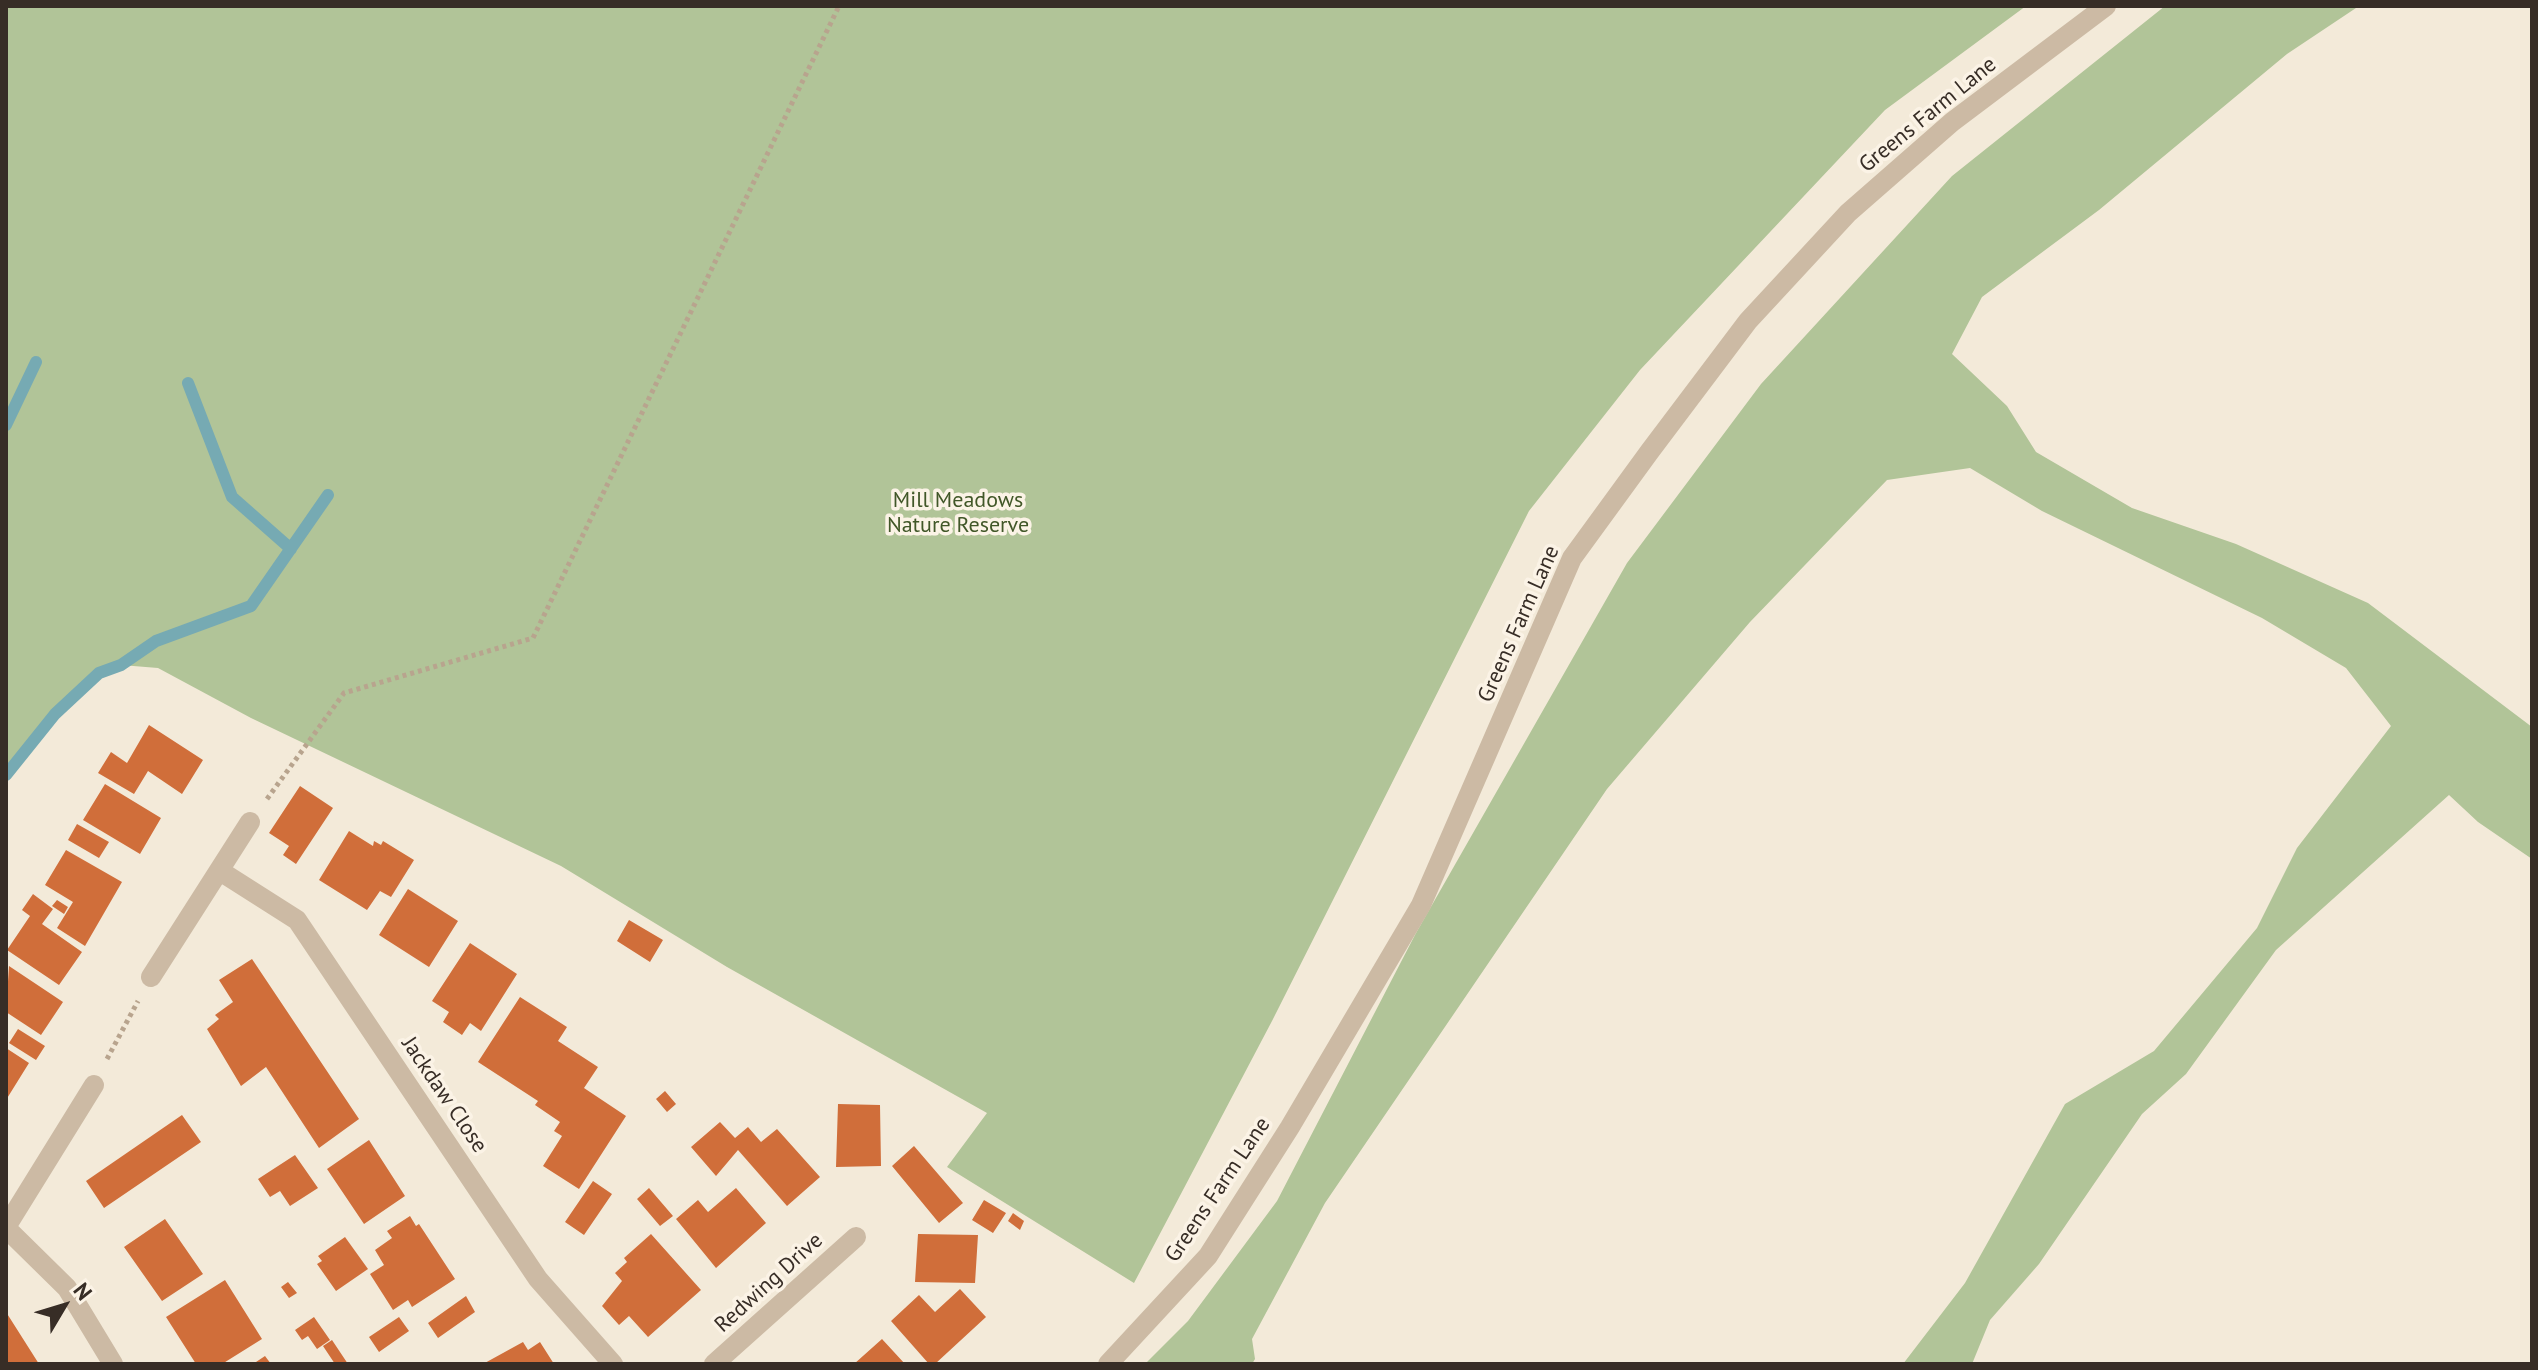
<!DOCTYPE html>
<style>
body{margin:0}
#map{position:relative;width:2538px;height:1370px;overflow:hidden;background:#f3ead9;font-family:"PT Sans",sans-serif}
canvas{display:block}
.frame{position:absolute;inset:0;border:8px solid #372d26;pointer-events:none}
.north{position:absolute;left:24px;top:1266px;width:80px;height:80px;-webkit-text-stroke:6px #fbf3e6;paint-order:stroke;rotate:52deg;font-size:22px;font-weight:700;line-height:32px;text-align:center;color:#372d26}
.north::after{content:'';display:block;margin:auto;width:28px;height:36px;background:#372d26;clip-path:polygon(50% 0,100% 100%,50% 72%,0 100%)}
</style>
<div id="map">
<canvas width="2538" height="1370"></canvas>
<div class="frame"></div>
<div class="north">N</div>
</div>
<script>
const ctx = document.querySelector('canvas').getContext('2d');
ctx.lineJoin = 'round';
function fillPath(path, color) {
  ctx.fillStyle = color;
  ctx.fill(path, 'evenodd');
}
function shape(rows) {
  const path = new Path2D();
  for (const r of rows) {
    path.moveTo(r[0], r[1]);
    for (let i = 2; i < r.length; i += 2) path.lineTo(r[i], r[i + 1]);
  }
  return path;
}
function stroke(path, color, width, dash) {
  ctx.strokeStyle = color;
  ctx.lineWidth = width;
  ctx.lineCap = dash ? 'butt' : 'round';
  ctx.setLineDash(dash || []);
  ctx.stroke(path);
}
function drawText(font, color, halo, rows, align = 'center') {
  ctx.font = font + ' "PT Sans",sans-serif';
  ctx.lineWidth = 7;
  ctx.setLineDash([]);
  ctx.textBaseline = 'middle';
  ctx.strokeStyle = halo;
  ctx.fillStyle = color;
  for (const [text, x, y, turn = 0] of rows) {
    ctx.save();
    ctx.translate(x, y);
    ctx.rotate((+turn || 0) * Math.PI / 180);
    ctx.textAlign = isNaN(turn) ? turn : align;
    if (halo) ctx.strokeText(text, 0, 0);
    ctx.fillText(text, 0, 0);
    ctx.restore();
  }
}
fillPath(shape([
 [6,6,2026,6,1885,110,1640,370,1529,511,1272,1021,1134,1283,947,1167,987,1113,727,967,561,866,251,718,158,668,121,665,99,673,55,714,6,775],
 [2165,6,2359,6,2287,54,2099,210,1982,297,1952,354,2007,406,2036,452,2132,508,2236,544,2368,603,2532,727,2532,859,2478,822,2449,795,2276,950,2186,1074,2142,1114,2039,1264,1990,1320,1972,1364,1903,1364,1965,1283,2065,1104,2154,1051,2257,928,2297,848,2391,726,2346,668,2262,618,2042,511,1970,468,1887,480,1750,622,1607,789,1325,1203,1252,1339,1255,1359,1252,1364,1145,1364,1188,1321,1277,1201,1416,933,1627,563,1761,384,1952,176]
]), '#b1c498');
stroke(shape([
 [188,383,232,497,291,549],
 [6,425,36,362],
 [6,775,55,714,99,673,121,665,156,641,251,606,328,495]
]), '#76aab3', 12);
fillPath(shape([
 [149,725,203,760,182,794,148,771,134,794,98,773,111,752,127,763],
 [105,784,161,818,140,854,83,820],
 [300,786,333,808,296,864,283,855,289,846,269,833],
 [77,824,109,842,99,858,68,840],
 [349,831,373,846,374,841,381,845,383,841,414,860,391,897,380,891,367,910,319,880],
 [66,850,122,882,85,946,57,928,73,902,45,885],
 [408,889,458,921,429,967,379,935],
 [33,894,53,909,42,924,82,952,59,985,7,950,30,916,22,910],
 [57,900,68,907,64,914,52,906],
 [629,920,663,940,650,962,617,941],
 [470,943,517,974,481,1031,470,1023,462,1035,443,1022,449,1012,432,1001],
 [252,959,359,1119,319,1148,266,1067,241,1086,207,1029,219,1019,215,1015,233,1002,219,980],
 [9,966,63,1002,41,1035,6,1012],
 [520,997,567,1027,558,1041,598,1067,584,1088,626,1116,579,1189,543,1166,562,1136,554,1131,560,1122,535,1105,538,1101,478,1062],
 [18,1029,45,1046,36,1060,9,1043],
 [6,1048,29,1063,6,1100],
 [665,1091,676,1104,667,1112,656,1099],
 [838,1104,880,1105,881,1166,836,1167],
 [182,1115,201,1142,104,1208,86,1181],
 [720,1122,735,1138,748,1127,761,1142,777,1129,820,1177,787,1206,738,1150,716,1176,691,1147],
 [369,1140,405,1196,364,1224,327,1169],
 [914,1146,963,1203,939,1223,892,1166],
 [295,1155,318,1188,290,1206,280,1191,270,1197,258,1179],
 [593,1181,612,1194,584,1235,565,1222],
 [649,1188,673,1216,660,1226,637,1199],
 [736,1188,766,1223,716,1268,676,1219,698,1200,708,1212],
 [984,1200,1006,1213,993,1233,972,1220],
 [1013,1213,1024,1221,1020,1230,1008,1221],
 [410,1216,416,1226,419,1224,455,1279,412,1307,408,1300,393,1310,370,1274,384,1265,375,1250,392,1238,387,1231],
 [165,1219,203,1274,162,1301,124,1247],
 [651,1234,701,1290,648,1337,629,1316,619,1325,602,1306,622,1281,615,1273,627,1262,624,1258],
 [918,1234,978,1235,975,1283,915,1282],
 [345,1237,368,1269,336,1291,317,1264,322,1261,318,1256],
 [225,1280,262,1339,222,1364,196,1364,166,1317],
 [288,1282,297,1293,289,1298,281,1287],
 [960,1289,986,1317,935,1364,929,1364,891,1321,919,1295,935,1312],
 [466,1296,475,1312,438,1338,428,1323],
 [6,1312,39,1364,6,1364],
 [314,1317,330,1340,317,1349,308,1336,302,1340,295,1330],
 [399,1317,409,1331,379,1352,369,1337],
 [882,1339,905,1364,854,1364],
 [332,1340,348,1364,335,1364,323,1346],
 [523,1342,528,1350,540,1342,554,1364,483,1364],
 [265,1356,271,1364,253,1364]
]), '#d06e3a');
stroke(shape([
 [267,799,344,693,533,638,839,6],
 [107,1059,138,1001]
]), '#b8a48e', 5, [4, 4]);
stroke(shape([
 [220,871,297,920,538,1279,613,1364],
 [151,977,250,822],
 [6,1227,94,1085],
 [6,1228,67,1288,113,1364],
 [714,1364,856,1237],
 [1108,1364,1208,1256,1290,1127,1421,905,1572,558,1650,451,1748,321,1848,213,1952,122,2106,6]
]), '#ccbaa4', 20);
drawText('22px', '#372d26', '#fbf3e6', [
 ["Greens Farm Lane",1928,115,-39],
 ["Greens Farm Lane",1519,624,-66],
 ["Jackdaw Close",444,1095,56],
 ["Greens Farm Lane",1218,1190,-56],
 ["Redwing Drive",769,1283,-42]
]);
drawText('22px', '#415728', '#fbf3e6', [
 ["Mill Meadows",958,501],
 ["Nature Reserve",958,526]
]);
</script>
